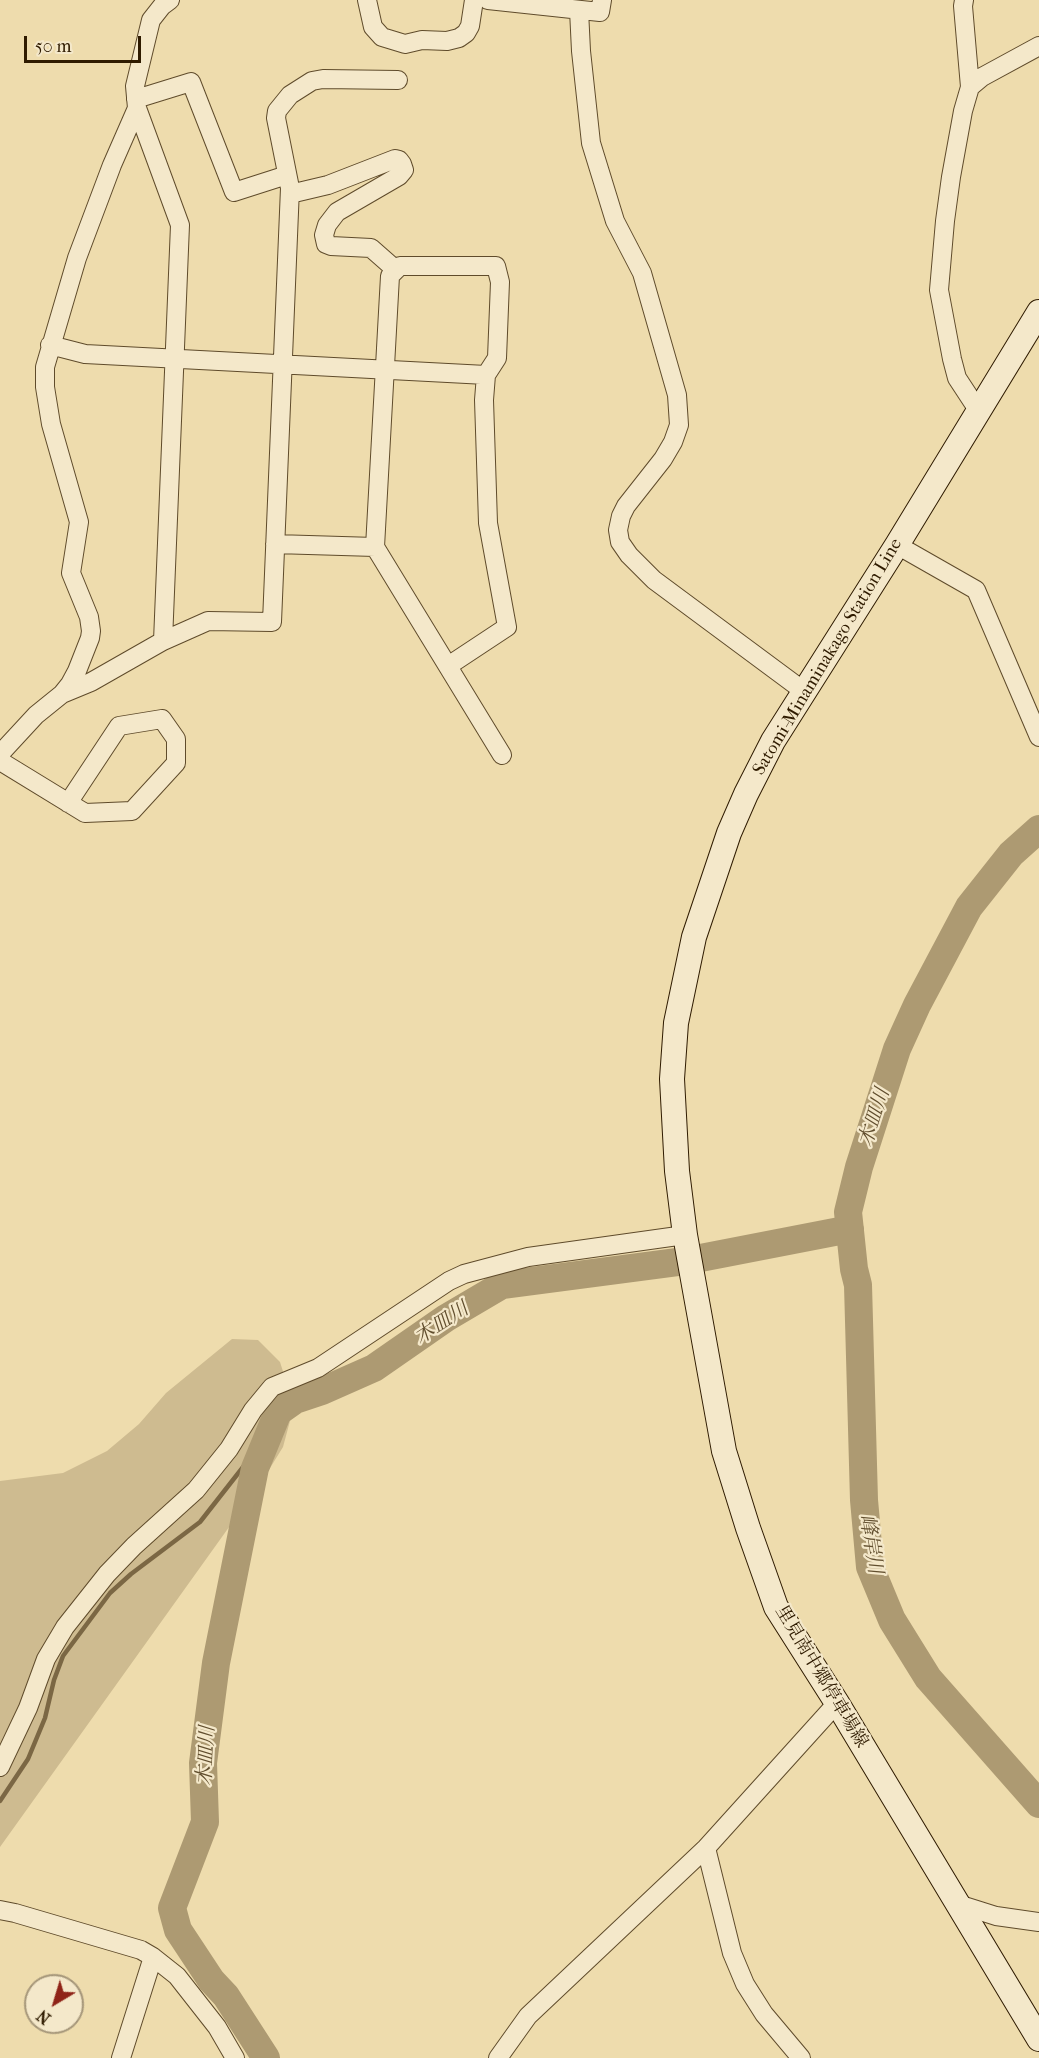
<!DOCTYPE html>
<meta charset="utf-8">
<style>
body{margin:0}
#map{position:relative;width:1039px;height:2058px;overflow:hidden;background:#eedcad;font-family:"IM FELL French Canon",serif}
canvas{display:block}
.north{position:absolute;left:24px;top:1974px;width:60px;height:60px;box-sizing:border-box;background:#f4e8ca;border:2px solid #a59679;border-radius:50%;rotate:218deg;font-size:16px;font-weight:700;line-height:24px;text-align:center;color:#2f1b00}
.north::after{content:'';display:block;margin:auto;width:21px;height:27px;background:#8f2418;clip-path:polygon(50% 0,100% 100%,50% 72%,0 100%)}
.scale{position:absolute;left:24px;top:36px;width:117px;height:27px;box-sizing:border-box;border:3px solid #2f1b00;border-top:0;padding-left:8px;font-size:18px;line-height:21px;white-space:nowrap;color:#2f1b00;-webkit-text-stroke:4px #f4e8ca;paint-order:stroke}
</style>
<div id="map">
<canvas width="1039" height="2058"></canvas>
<div class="north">N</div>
<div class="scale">50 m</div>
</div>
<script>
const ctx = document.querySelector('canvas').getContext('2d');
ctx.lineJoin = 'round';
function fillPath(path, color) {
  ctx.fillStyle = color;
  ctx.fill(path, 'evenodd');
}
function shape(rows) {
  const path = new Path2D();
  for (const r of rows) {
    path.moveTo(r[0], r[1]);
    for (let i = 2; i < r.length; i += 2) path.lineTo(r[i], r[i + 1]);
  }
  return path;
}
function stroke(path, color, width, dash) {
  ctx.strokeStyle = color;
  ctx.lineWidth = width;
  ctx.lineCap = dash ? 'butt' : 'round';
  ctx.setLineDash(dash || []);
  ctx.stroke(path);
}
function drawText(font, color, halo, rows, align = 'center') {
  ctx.font = font + ' "IM FELL French Canon","Noto Serif JP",serif';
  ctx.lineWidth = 4.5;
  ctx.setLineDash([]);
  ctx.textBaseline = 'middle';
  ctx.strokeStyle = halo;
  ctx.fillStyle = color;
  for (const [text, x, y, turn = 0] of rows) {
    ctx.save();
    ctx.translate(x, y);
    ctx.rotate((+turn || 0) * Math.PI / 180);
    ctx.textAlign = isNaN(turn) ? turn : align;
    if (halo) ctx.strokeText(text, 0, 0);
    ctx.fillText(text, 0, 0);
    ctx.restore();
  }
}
fillPath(shape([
 [232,1339,258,1340,280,1362,294,1406,283,1447,262,1481,0,1847,0,1481,63,1473,107,1451,139,1424,166,1393]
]), '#cebb90');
stroke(shape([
 [0,1801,28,1759,45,1718,54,1680,63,1656,110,1593,131,1574,200,1522,247,1462,267,1440]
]), '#7b6744', 4.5);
stroke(shape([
 [1039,829,1011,854,969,907,917,1005,897,1049,859,1167,848,1212,854,1269,858,1285,864,1500,870,1567,892,1620,928,1678,1039,1804],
 [266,2058,226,1996,211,1980,178,1930,172,1908,205,1822,203,1763,216,1663,255,1468,278,1412,295,1400,322,1391,374,1368,446,1318,502,1285,685,1261,850,1229]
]), '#ad9a72', 28);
const street = shape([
 [367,0,373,27,382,37,405,44,422,40,447,41,459,38,466,33,470,26,474,0],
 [488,0,600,12,602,0],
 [964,0,963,6,970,87,963,111,951,177,945,221,939,290,952,359,957,378,978,410],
 [579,10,581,51,591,143,615,221,642,273,677,395,679,425,673,442,663,459,626,506,621,516,618,530,620,542,629,555,654,580,805,692],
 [970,87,982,77,1039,46],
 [136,99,191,82,234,192,287,175],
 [290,194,328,185,395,159,399,160,402,164,404,170,399,176,337,212,327,225,324,235,326,244,331,246,371,248,396,270],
 [50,345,85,354,486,375],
 [275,544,375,547],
 [897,545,976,590,1039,737],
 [163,641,180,225,137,108,135,86,151,20,162,6,170,0],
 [448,666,507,627,488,523,484,400,486,375,497,358,500,282,496,266,400,266,390,276,375,547,502,755],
 [62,694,91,682,163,641,208,621,272,622,290,188,276,118,277,111,290,95,312,81,323,79,398,80],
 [0,754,36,715,62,694,70,684,77,671,90,638,91,631,89,617,71,573,79,522,51,424,45,387,45,367,77,258,112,165,137,108],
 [0,761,85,813,132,811,176,763,176,739,162,719,119,726,68,803],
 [0,1767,28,1708,46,1659,65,1627,107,1574,134,1546,196,1490,229,1449,253,1410,272,1387,318,1368,449,1281,464,1274,528,1257,685,1235],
 [706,1848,732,1953,745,1984,764,2014,801,2058],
 [958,1904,996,1916,1039,1922],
 [0,1910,15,1913,141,1950,153,1957,177,1976,217,2027,235,2058],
 [121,2058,153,1957],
 [498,2058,528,2016,706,1848,837,1703]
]);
const secondary = shape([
 [1039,312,897,545,773,741,746,794,729,833,694,937,676,1023,672,1079,677,1171,685,1235,724,1451,748,1528,776,1607,837,1703,1039,2039]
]);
stroke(street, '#5f4b2b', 20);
stroke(secondary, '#2f1b00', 26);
stroke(street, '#f4e8ca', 18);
stroke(secondary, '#f4e8ca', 24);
drawText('18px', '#2f1b00', '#f4e8ca', [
 ["Satomi-Minaminakago Station Line",828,657,-59],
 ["里見南中郷停車場線",821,1677,59]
]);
drawText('italic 20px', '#614e2e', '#f4e8ca', [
 ["木皿川",875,1118,-72],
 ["木皿川",442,1324,-33],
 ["峰岸川",870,1544,81],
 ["木皿川",207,1756,-87]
]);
</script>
